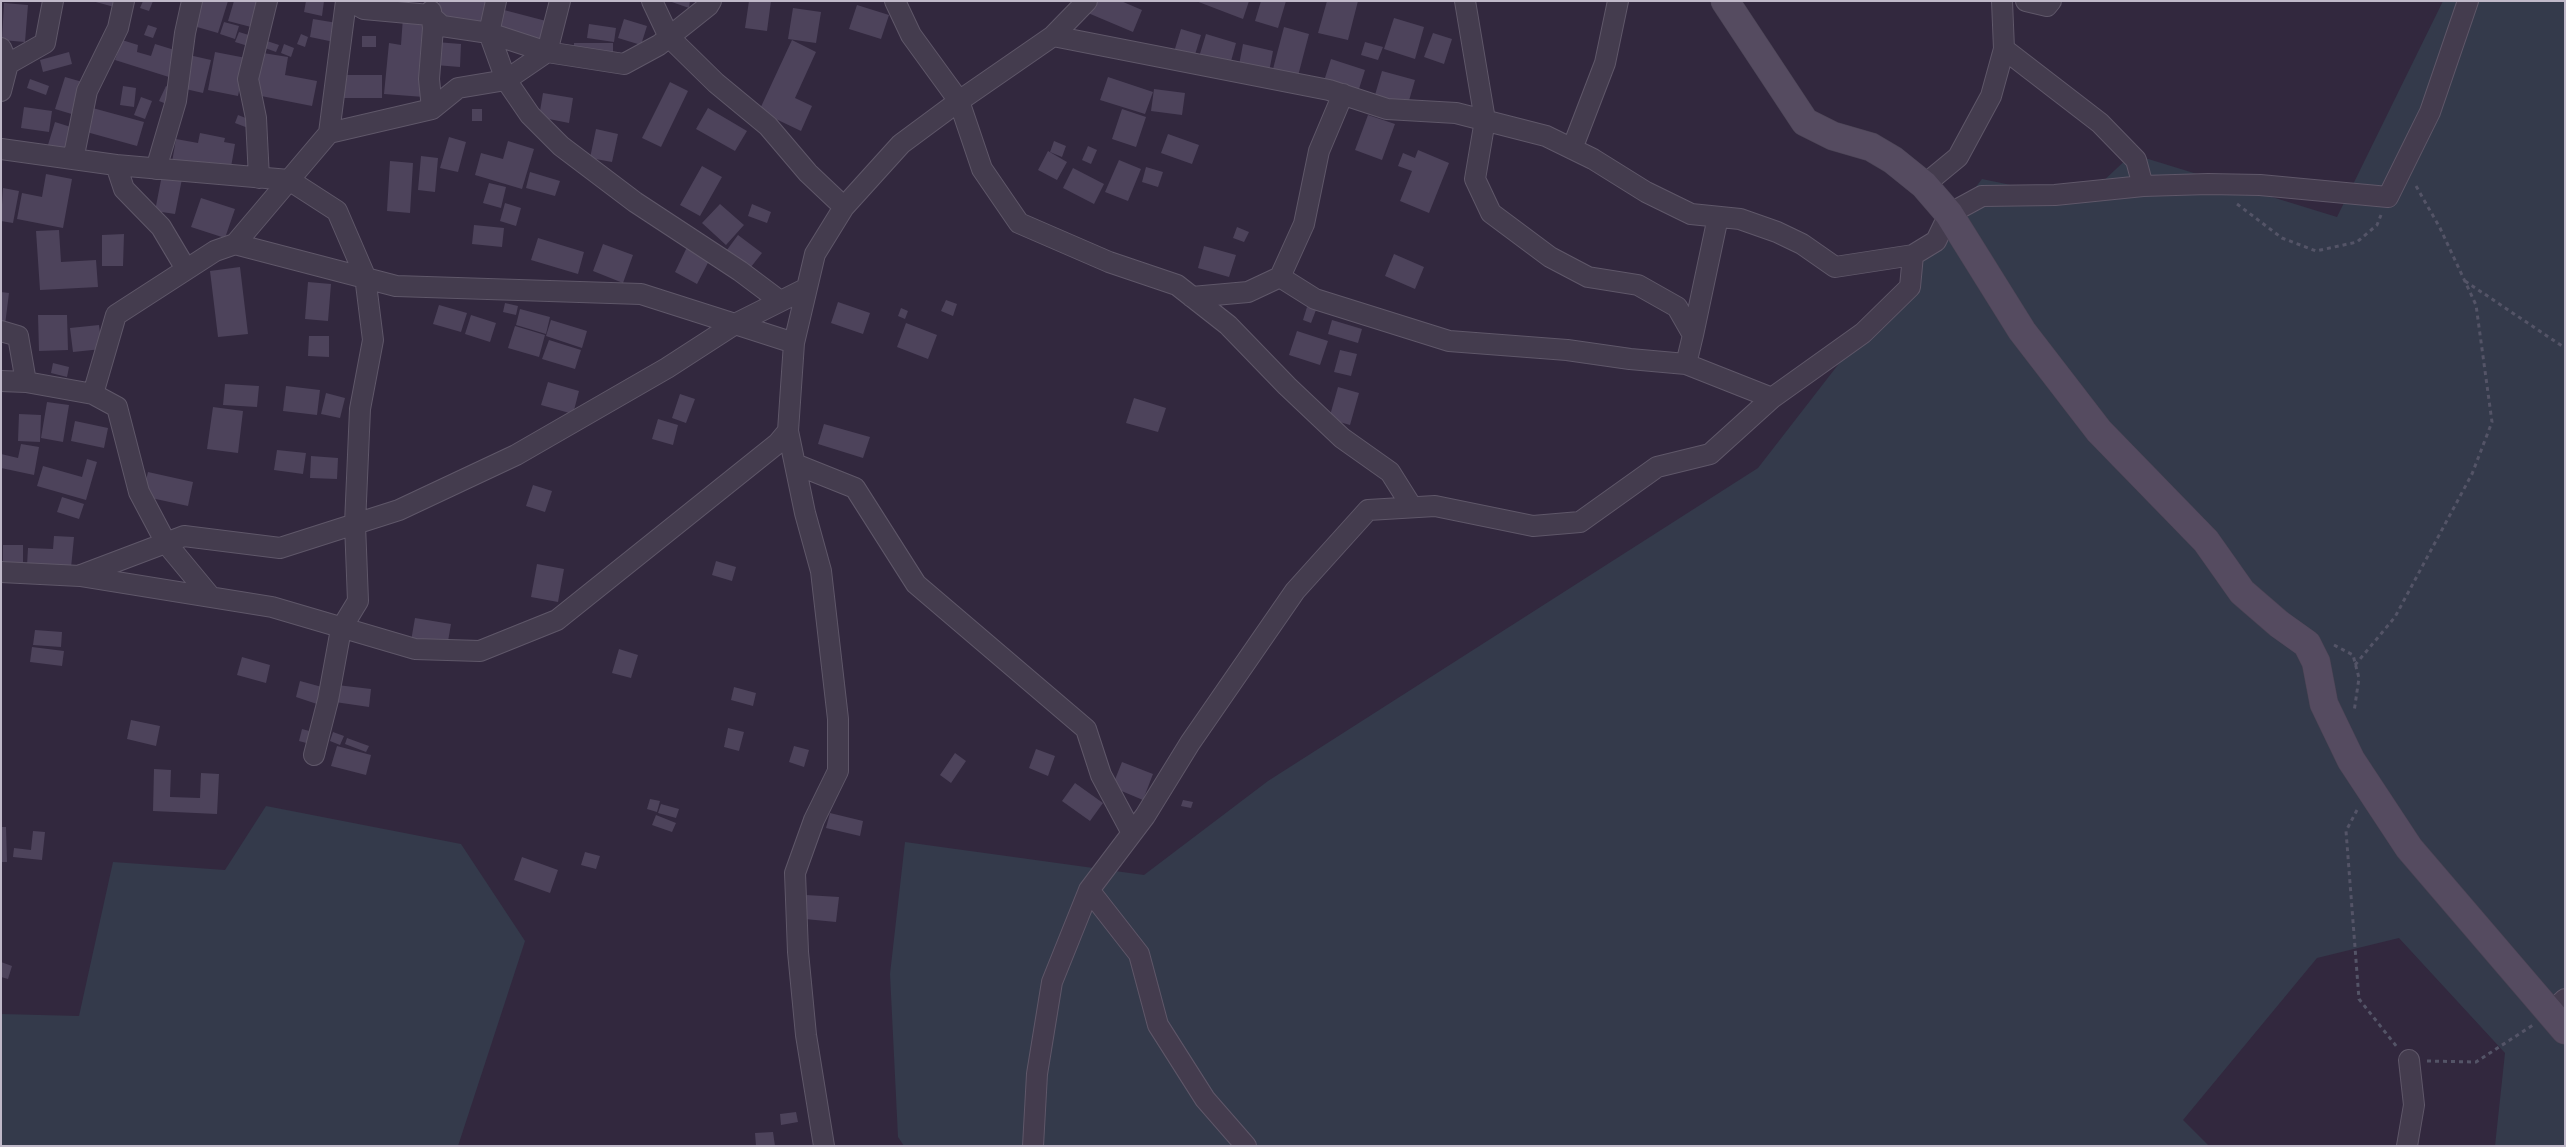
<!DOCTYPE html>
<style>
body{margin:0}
#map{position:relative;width:2566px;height:1147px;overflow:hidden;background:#32283e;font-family:Roboto,sans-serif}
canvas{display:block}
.frame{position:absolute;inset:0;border:2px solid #c0b9c9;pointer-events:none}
</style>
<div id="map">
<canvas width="2566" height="1147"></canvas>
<div class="frame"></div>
</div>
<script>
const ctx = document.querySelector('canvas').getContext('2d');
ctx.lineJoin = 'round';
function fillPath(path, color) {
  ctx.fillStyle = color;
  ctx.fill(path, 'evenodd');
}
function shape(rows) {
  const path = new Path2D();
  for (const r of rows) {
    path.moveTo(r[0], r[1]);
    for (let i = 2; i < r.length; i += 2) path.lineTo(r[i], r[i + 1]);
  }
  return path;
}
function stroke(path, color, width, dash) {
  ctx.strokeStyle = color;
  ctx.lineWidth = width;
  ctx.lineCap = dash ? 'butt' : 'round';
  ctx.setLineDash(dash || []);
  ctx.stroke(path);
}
fillPath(shape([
 [2443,1,2565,1,2565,1146,2495,1146,2505,1053,2399,938,2317,958,2183,1120,2209,1146,904,1146,898,1137,890,974,905,842,1144,875,1268,781,1758,468,1982,179,2083,200,2132,154,2337,217],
 [266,806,461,844,525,941,458,1146,1,1146,1,1014,79,1016,113,862,225,870]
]), '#343a4b');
fillPath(shape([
 [92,1,120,1,118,8],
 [143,1,153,1,149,11,140,8],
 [197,1,228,1,218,33,190,25],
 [234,1,258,1,251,27,228,21],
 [306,1,324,1,322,16,304,12],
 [439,1,491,1,484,30,435,19],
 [669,1,690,1,689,8],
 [749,1,771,1,767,31,745,28],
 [1093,1,1121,1,1142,10,1133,32,1088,13],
 [1196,1,1249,1,1243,19],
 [1261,1,1286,1,1278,28,1255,21],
 [1327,1,1358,1,1348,40,1318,33],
 [4,3,28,5,25,42,2,40],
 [857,5,889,15,881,39,849,29],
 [793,8,821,12,816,43,788,39],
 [504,10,550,22,544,45,498,32],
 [403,17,430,19,424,97,384,94,389,43,401,45],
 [1394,18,1424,27,1415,59,1384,49],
 [313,19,337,23,334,42,310,37],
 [624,19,647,26,641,45,618,38],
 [224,22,239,26,235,39,220,34],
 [589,24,616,28,614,42,587,38],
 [148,25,157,28,153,38,144,35],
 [1284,27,1309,34,1298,76,1273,69],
 [1181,29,1201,35,1194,58,1174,52],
 [239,32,252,36,248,46,235,42],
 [1433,33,1452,39,1444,64,1424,57],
 [301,34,308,37,305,47,297,44],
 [1206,34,1236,43,1230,65,1199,57],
 [362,36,376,36,376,47,362,47],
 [122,40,138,45,137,52,151,56,155,44,181,52,172,78,115,60],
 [792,40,816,52,795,98,812,106,801,131,759,111],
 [267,41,279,45,276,52,265,48],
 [436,42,461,44,460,67,435,65],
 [1365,42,1383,47,1378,60,1361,55],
 [574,43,613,43,613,54,574,54],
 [284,44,294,48,291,57,281,53],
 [1243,44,1273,51,1269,72,1239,65],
 [69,52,72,64,43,72,40,60],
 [215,52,246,58,238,96,208,90],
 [263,53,288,57,285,75,317,81,312,106,256,95],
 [189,55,211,60,203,93,181,88],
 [1331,59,1365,70,1358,92,1324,81],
 [1382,71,1415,80,1408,104,1375,95],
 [338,75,382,75,382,98,338,98],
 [65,77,86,83,75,115,55,109],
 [1108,77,1153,92,1145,114,1100,100],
 [30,79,49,86,46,95,27,88],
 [670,82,688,91,661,147,642,138],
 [123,86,136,88,134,107,120,105],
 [166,86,175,90,169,105,159,101],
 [1154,89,1185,93,1182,115,1151,111],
 [543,93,573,98,569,123,539,117],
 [141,97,152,101,145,119,134,115],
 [24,107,52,111,49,132,21,128],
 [89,107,144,122,137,146,83,131],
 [708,108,747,131,735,151,696,129],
 [472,109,482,109,482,121,472,121],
 [1122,109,1146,117,1136,147,1112,139],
 [238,115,251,120,248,128,235,123],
 [1368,115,1395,124,1382,160,1355,150],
 [55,122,74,128,66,154,47,148],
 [596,129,618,134,612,162,590,158],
 [200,133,225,138,224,142,235,144,230,173,172,162,176,139,198,143],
 [1168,134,1199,145,1192,164,1161,153],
 [449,137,466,142,458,172,440,168],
 [508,141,534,149,522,189,475,175,481,153,503,159],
 [1054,141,1066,146,1062,157,1050,152],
 [1088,146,1097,150,1091,164,1082,160],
 [1418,150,1449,163,1429,213,1400,201,1412,171,1398,166,1403,153,1415,158],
 [1048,151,1067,162,1057,180,1038,170],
 [421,156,438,158,435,192,418,190],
 [1119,160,1141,169,1128,201,1105,192],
 [390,161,413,163,410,213,387,211],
 [702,166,722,177,700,216,680,205],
 [1146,167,1163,172,1158,187,1142,182],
 [1073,168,1104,184,1094,204,1063,188],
 [530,172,560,181,555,196,526,188],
 [46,174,72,179,63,228,17,219,22,193,42,197],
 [162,175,182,179,175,214,155,211],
 [489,183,506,187,501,208,483,203],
 [3,188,19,191,13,223,1,221],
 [201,198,235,209,225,238,191,227],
 [505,203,521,208,516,226,500,221],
 [720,204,744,225,726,245,702,223],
 [752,204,771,212,767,223,748,216],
 [474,225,504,228,502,247,472,244],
 [1237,227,1249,232,1244,242,1233,238],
 [59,230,61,262,96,260,98,287,40,290,36,231],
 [124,234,123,266,102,266,102,235],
 [738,235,762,253,747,272,724,254],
 [538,238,584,252,578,274,531,260],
 [603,244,633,255,623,283,593,271],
 [688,245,711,257,697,284,675,272],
 [1204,246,1236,255,1229,277,1198,268],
 [1394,254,1424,267,1415,289,1385,276],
 [240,267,248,334,218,337,210,271],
 [308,282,331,284,328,321,305,319],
 [1,292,9,293,5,325,1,325],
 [946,300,957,304,953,316,941,311],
 [838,302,870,313,863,334,831,323],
 [505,303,518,306,516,315,503,312],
 [439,305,467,313,461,332,433,324],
 [1307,307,1316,310,1311,323,1303,320],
 [901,308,908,311,905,319,898,316],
 [520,309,550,317,546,334,516,325],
 [38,315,67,315,68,350,39,351],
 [471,315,496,323,490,342,465,334],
 [551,320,587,331,582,348,546,336],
 [1332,320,1362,329,1358,343,1328,334],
 [906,323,937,335,928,359,897,347],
 [99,325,102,349,73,352,70,328],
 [515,326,545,335,539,357,508,348],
 [1297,331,1328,341,1320,365,1289,355],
 [309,336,329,336,329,357,308,356],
 [549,340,581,350,575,369,542,359],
 [1340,350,1357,354,1351,376,1334,372],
 [53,363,69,367,67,377,51,373],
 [548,382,579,391,573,414,541,405],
 [225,384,259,386,257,407,223,405],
 [286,386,320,390,317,415,283,411],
 [1338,387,1359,393,1350,425,1329,419],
 [326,393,345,398,340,418,321,414],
 [680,394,695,399,686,423,672,418],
 [1134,398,1166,408,1158,432,1126,423],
 [47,402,69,405,63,442,41,438],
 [213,407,243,411,238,453,207,449],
 [19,414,41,415,40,442,18,441],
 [658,419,678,425,673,445,652,439],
 [75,421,108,428,104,448,71,441],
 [824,424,870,437,863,458,818,444],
 [21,444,39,447,34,475,1,468,1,454,18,458],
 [277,450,306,453,303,474,274,470],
 [311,456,338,458,337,479,310,478],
 [87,459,97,462,86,500,37,486,43,466,82,477],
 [148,472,193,482,188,506,142,496],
 [533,485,552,491,545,512,526,506],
 [62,497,84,504,79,519,57,512],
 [54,536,74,537,71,568,27,566,28,548,53,549],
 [3,545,23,545,23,567,3,567],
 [716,561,736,567,732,581,712,575],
 [537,564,564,569,558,602,531,597],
 [415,618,451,624,447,647,411,641],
 [35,630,62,632,61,647,33,645],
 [32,647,64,651,62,666,30,662],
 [619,649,638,655,631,678,612,673],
 [242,657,270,665,266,683,237,675],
 [300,681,322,687,317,704,296,697],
 [337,685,371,689,369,707,335,702],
 [734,687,756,693,753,706,731,700],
 [131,720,160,726,156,746,127,739],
 [728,728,744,732,739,751,724,747],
 [302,729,313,732,310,744,299,741],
 [333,732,344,736,340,745,330,741],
 [347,738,369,746,366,752,345,744],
 [337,746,371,755,366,775,331,766],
 [794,746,809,750,804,767,789,762],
 [1036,749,1055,756,1048,776,1029,768],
 [955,753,966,761,951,783,940,775],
 [1122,762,1153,774,1143,800,1112,787],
 [154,769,171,770,170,797,200,798,201,773,219,774,217,814,153,811],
 [1075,783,1103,803,1090,821,1062,801],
 [650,799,660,801,657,812,647,809],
 [1183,800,1193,802,1191,808,1181,806],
 [661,804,679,809,676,818,658,813],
 [830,813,863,821,860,836,826,828],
 [656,815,676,823,672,832,652,825],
 [1,827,6,827,7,862,1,862],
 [33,831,45,832,42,860,13,857,14,848,31,850],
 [585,852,600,856,596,869,581,865],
 [522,857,558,870,550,893,514,880],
 [806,895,839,897,836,922,805,919],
 [1,962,12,966,8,979,1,977],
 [796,1112,798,1122,781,1125,780,1114],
 [773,1132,775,1146,756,1146,755,1133]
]), '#4d435b');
const street = shape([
 [350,1,364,9,430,15,442,26,489,33,547,52,624,64,659,45,708,6,711,1],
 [496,1,489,33,506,80,530,115,561,146,635,202,740,271,780,301],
 [652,1,669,37,716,83,768,126,808,173,844,207],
 [895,1,911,35,959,101,982,169,1019,223,1109,262,1177,285,1228,325,1287,386,1342,438,1390,472,1412,507],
 [1465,1,1485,120,1475,179,1491,213,1550,257,1588,277,1638,285,1677,307,1693,335,1686,364],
 [2026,1,2047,6,2051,1],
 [431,11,433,28,429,79,432,109],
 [1053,36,1329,90,1387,109,1456,113,1546,136,1593,159,1646,192,1691,214,1740,219,1777,232,1802,244,1835,267,1913,255,1936,241,1949,214,1982,196,2055,195,2143,186,2208,184,2260,185,2388,197,2430,112,2468,1],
 [1,48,8,64,1,91],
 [2004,49,2100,123,2136,160,2143,186],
 [8,64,45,43,53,1],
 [329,133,346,1],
 [1,149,116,165,124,189,161,227,186,269],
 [1572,149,1605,63,1618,1],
 [71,158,75,150,87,91,118,28,124,1],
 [116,165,289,180,337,211,365,276,373,340,360,409,355,524,358,601,341,629,328,700,314,755],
 [156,169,176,101,185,33,192,1],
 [259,178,256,118,248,79,267,1],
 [1924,185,1958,157,1991,96,2004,49,2002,1],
 [235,244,396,286,641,294,735,324,807,288],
 [1280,277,1315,299,1449,341,1567,350,1630,359,1686,364,1772,398],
 [1192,297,1248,292,1280,277,1304,224,1319,151,1343,94],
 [1,331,18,336,26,382],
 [1693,335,1718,217],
 [1,381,26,382,93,394,116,315,215,251,235,244,329,133,432,109,458,88,506,80,547,52,560,1],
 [93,394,117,407,139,492,166,543,210,596],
 [788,431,805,513,821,571,838,719,838,771,814,820,795,873,798,952,806,1035,824,1146],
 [795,464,855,488,916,584,1086,729,1101,775,1132,833],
 [1,572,80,576,272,607,415,649,480,651,557,620,778,443,788,431,794,343,815,254,844,207,901,144,959,101,1053,36,1087,1],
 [81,575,184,536,280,548,399,510,516,455,667,368,735,324,794,343],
 [1089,890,1139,954,1158,1025,1205,1099,1246,1146],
 [2550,1013,2565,999],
 [1033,1146,1037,1074,1052,982,1089,890,1145,816,1190,743,1295,591,1368,510,1435,506,1533,526,1580,522,1657,467,1710,454,1772,398,1863,333,1910,287,1913,255],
 [2407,1146,2414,1105,2409,1060]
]);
const secondary = shape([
 [1725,1,1805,122,1833,136,1871,147,1893,160,1924,185,1949,214,2022,331,2099,431,2206,541,2242,592,2279,624,2307,644,2316,662,2324,704,2351,760,2409,848,2565,1030]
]);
stroke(street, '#5f5769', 22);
stroke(secondary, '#4a4354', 29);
stroke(shape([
 [2237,204,2282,238,2316,251,2357,242,2377,225,2381,215],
 [2465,281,2565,348],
 [2334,645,2353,655,2359,678,2354,712],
 [2355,665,2395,617,2472,474,2492,422,2476,305,2440,228,2416,186],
 [2357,810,2346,831,2359,999,2397,1047],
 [2427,1061,2476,1062,2533,1025]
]), '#545467', 3, [4, 4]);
stroke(street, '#443c4e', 20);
stroke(secondary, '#554b60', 28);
</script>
